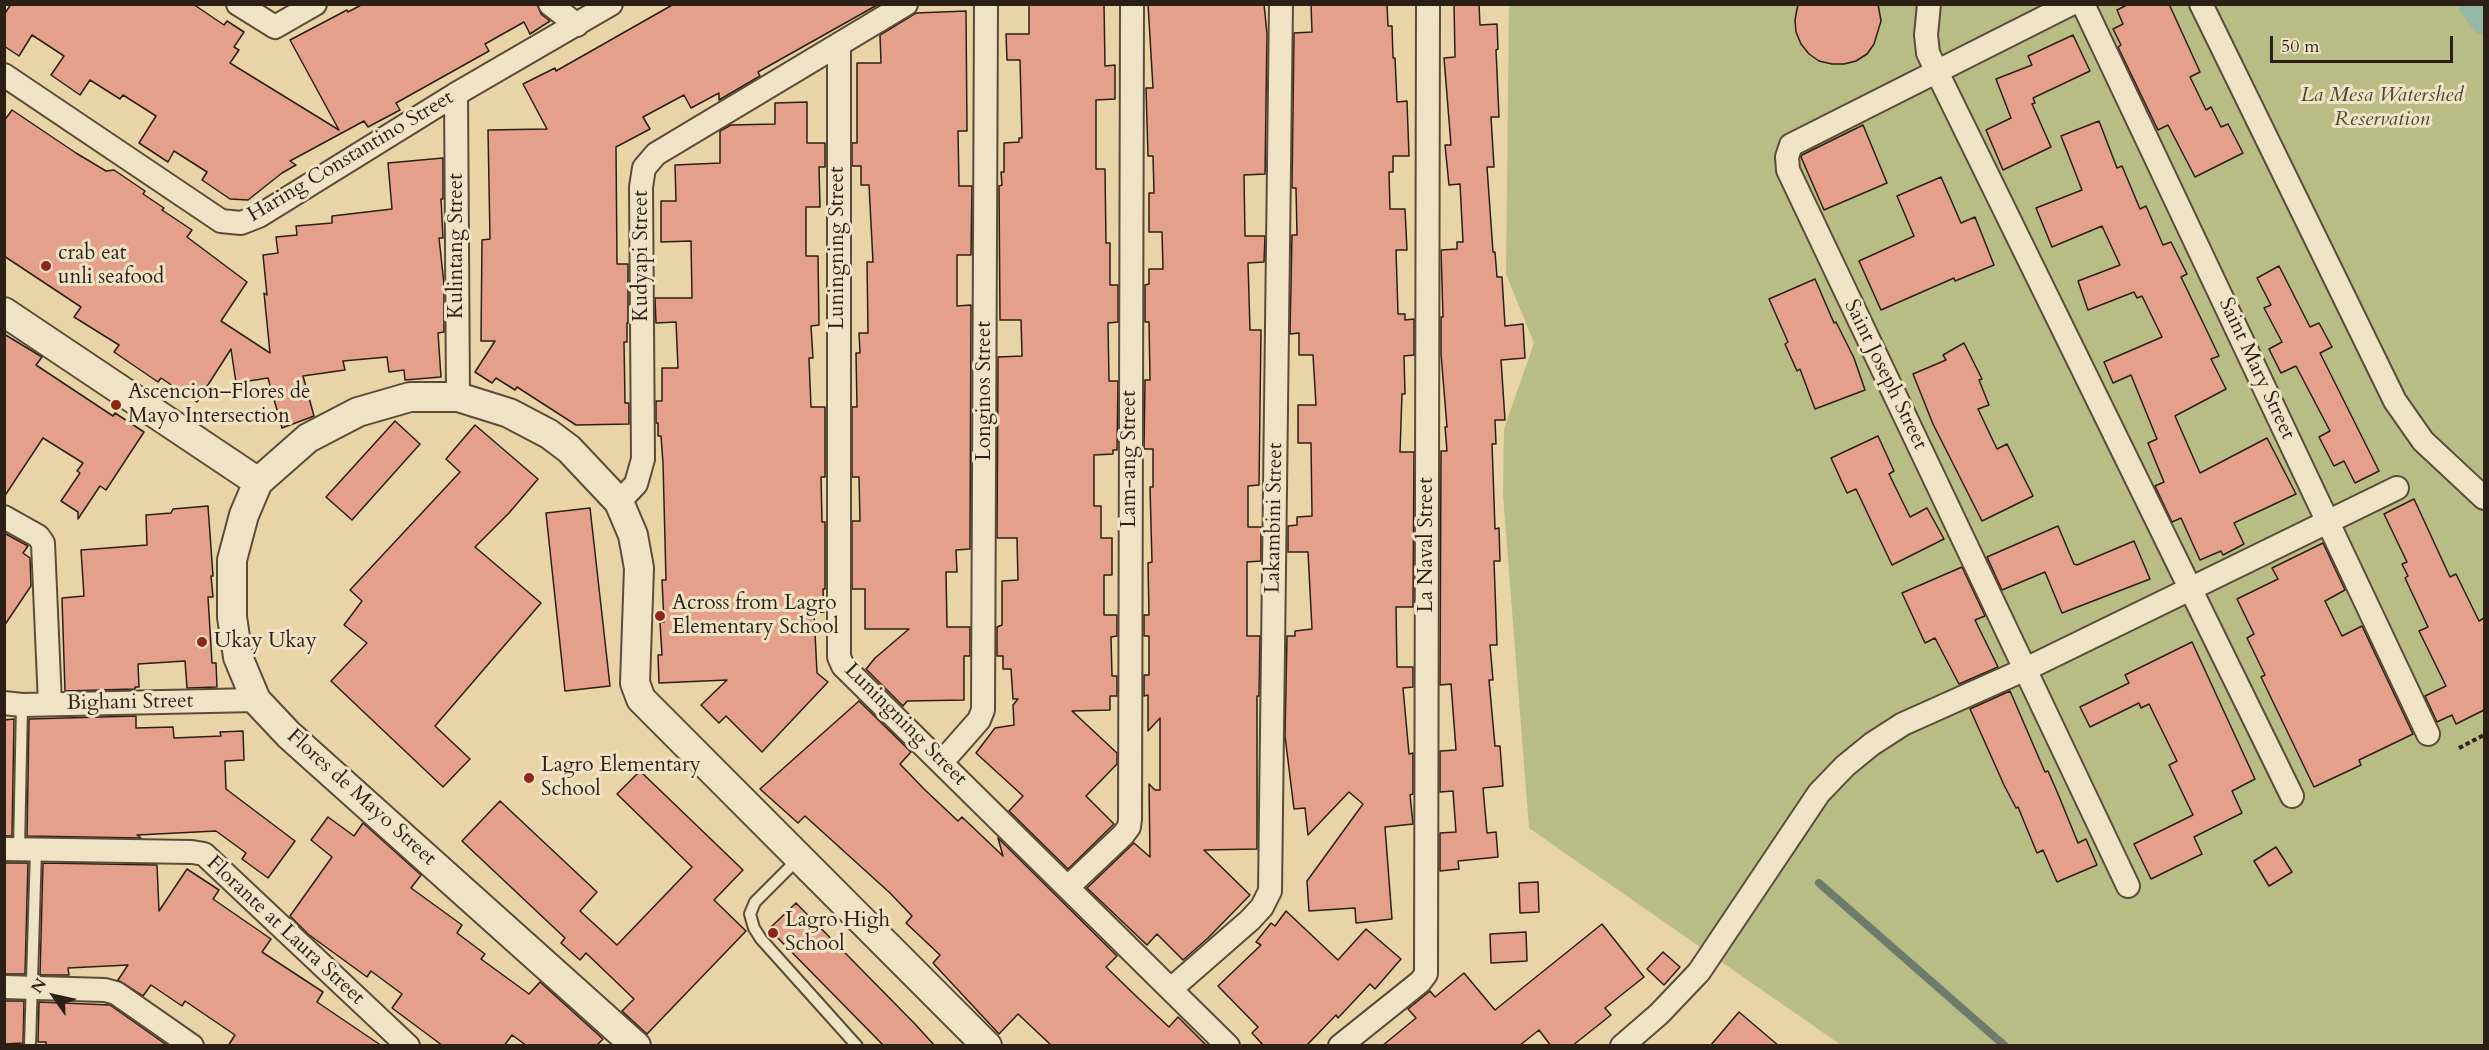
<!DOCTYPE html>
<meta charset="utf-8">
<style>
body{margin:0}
#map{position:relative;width:2489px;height:1050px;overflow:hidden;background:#e8d4a6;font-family:Cardo,serif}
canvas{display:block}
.frame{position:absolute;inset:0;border:6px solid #2c1f16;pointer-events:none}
.north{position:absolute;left:24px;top:966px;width:60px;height:60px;-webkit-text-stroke:4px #f0e3c5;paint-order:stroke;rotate:304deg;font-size:16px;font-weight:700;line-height:24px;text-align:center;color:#2c1f16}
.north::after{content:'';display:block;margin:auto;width:21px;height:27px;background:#2c1f16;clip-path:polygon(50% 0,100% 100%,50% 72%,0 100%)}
.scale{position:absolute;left:2270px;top:36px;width:183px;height:27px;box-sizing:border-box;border:3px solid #2c1f16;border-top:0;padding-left:8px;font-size:18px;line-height:21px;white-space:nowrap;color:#2c1f16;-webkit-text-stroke:4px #f0e3c5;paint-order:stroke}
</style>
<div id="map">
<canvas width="2489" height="1050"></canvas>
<div class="frame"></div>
<div class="north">N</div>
<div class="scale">50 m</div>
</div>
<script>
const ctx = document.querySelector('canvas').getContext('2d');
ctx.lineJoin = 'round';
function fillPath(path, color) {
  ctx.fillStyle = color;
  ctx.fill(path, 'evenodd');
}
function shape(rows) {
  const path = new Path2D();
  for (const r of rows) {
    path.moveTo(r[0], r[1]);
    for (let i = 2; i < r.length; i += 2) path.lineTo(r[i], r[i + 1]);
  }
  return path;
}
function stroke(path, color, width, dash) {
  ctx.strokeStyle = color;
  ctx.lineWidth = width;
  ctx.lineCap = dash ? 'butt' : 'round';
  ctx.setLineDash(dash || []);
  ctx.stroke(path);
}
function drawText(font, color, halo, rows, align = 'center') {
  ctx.font = font + ' Cardo,serif';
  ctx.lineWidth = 6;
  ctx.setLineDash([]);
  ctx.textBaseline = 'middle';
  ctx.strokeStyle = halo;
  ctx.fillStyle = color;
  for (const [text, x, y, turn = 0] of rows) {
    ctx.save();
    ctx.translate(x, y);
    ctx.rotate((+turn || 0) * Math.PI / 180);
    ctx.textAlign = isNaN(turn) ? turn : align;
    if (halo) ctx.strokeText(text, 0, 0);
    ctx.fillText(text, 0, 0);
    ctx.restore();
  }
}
fillPath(shape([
 [1509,5,2484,5,2484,1045,1841,1045,1529,828,1503,495,1504,429,1534,343,1506,274]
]), '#b8bc85');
stroke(shape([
 [1819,883,2005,1046]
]), '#6c7b6c', 8);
stroke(shape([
 [2471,4,2484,22]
]), '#97b8a6', 26);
const building = shape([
 [11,4,193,4,224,25,227,21,244,32,234,47,239,50,230,63,339,130,290,40,347,10,348,12,363,4,537,4,541,14,550,21,530,34,524,22,485,44,489,51,396,103,400,110,368,127,364,121,290,161,296,165,282,173,248,200,230,199,202,180,207,172,174,151,168,162,139,143,156,116,123,95,120,99,90,80,80,95,51,75,64,56,32,35,19,56,4,46,4,15,11,4],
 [674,4,879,4,758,72,760,76,719,100,719,93,691,108,684,95,643,117,650,129,616,147,617,264,628,264,628,323,627,323,627,342,624,342,625,403,629,403,629,424,576,425,517,387,515,390,496,378,492,383,475,372,495,341,481,341,482,240,490,239,488,130,547,129,523,84,555,68,556,71,674,4],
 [1029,4,1104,4,1105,66,1115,65,1115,99,1096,100,1096,169,1105,169,1106,243,1110,243,1110,285,1118,285,1118,322,1108,323,1109,381,1118,381,1117,450,1113,450,1113,454,1094,455,1094,506,1101,506,1101,538,1112,538,1112,575,1104,575,1104,615,1117,615,1117,636,1111,637,1112,676,1117,676,1117,696,1110,696,1110,710,1072,711,1117,753,1117,764,1086,796,1114,824,1068,869,1009,811,1023,796,976,753,995,728,1014,725,1013,705,1018,699,1013,699,1011,669,1003,669,1003,656,997,656,997,627,1002,625,1002,581,1018,580,1017,538,997,538,998,357,1022,356,1021,320,1000,320,999,186,1002,185,1001,172,1004,172,1004,143,1019,142,1019,138,1022,138,1020,60,1007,60,1006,34,1029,34,1029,4],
 [1148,4,1264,4,1267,34,1265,174,1244,175,1245,236,1265,236,1264,262,1248,263,1250,330,1261,330,1259,485,1248,486,1248,527,1261,527,1261,561,1247,562,1247,636,1260,636,1259,696,1257,696,1257,849,1204,850,1250,895,1208,938,1183,960,1157,934,1147,945,1087,888,1134,843,1150,857,1149,784,1155,790,1160,790,1160,718,1148,731,1148,695,1144,696,1144,675,1149,675,1149,636,1144,636,1144,615,1149,615,1148,563,1152,562,1150,487,1153,487,1153,449,1144,449,1145,380,1150,380,1149,322,1145,322,1145,285,1149,284,1149,269,1163,269,1162,232,1149,232,1149,193,1154,193,1153,156,1148,156,1146,88,1153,88,1148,4],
 [1311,4,1387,4,1388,26,1392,26,1393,58,1395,58,1397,102,1407,101,1409,156,1393,156,1393,172,1389,172,1390,209,1405,209,1407,250,1396,250,1398,314,1405,314,1405,320,1414,319,1414,355,1404,356,1405,394,1402,394,1400,452,1414,452,1413,607,1396,607,1397,667,1413,667,1413,687,1403,688,1409,754,1413,753,1413,794,1410,795,1413,824,1385,827,1392,919,1356,923,1355,908,1309,911,1307,881,1363,804,1349,792,1308,835,1305,808,1294,809,1285,736,1287,636,1295,636,1295,631,1312,629,1308,552,1288,552,1288,526,1297,525,1297,517,1312,516,1311,443,1298,443,1298,405,1316,405,1313,355,1299,355,1299,333,1290,334,1292,235,1297,235,1296,188,1292,188,1294,33,1312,32,1311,4],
 [1454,4,1479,4,1480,25,1497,24,1498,49,1496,50,1499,117,1491,117,1494,167,1487,167,1493,252,1495,252,1497,277,1502,277,1505,326,1523,324,1525,358,1501,360,1505,420,1495,420,1496,444,1492,444,1495,529,1499,528,1500,561,1494,561,1497,645,1490,645,1493,680,1489,680,1495,746,1500,746,1503,786,1483,788,1487,833,1496,832,1498,857,1458,861,1459,869,1440,871,1440,833,1456,832,1453,791,1440,792,1440,751,1456,750,1451,684,1440,685,1441,451,1447,451,1445,427,1447,427,1441,354,1441,317,1443,317,1441,250,1457,249,1457,242,1463,242,1460,184,1449,185,1445,145,1451,145,1444,58,1455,57,1454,4],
 [1798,4,1878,4,1881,21,1874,44,1867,54,1856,61,1844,64,1832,64,1819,61,1809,54,1801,44,1796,32,1795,20,1798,4],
 [2129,4,2169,4,2200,72,2190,77,2206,110,2211,107,2221,127,2228,124,2243,153,2195,177,2168,125,2158,130,2118,47,2121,45,2113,29,2123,24,2117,10,2129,4],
 [966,11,967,131,958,131,959,186,972,186,971,255,957,255,957,306,971,305,970,549,956,550,957,572,946,572,947,627,970,627,970,656,964,656,964,700,907,701,903,706,866,669,875,658,909,629,865,629,865,589,852,589,852,521,860,521,859,477,852,477,852,407,857,407,856,353,860,353,859,333,868,333,867,262,873,262,869,185,861,185,861,166,852,166,852,143,857,143,857,63,881,63,880,35,916,13,966,11],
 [2073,35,2090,71,2033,98,2035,103,2032,104,2051,147,2003,170,1986,130,2011,118,1996,79,2032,65,2028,56,2073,35],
 [807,102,807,143,825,143,825,167,819,167,820,207,806,207,806,256,818,256,819,325,811,326,813,358,809,358,811,407,825,407,825,477,821,477,822,522,825,522,825,589,823,589,824,612,814,613,817,673,828,682,762,752,726,716,719,723,701,705,727,680,659,683,658,655,662,655,660,622,664,622,662,580,666,580,663,463,661,436,658,436,658,423,656,423,656,401,662,401,662,368,678,368,676,322,656,323,655,298,692,298,691,241,661,242,661,201,676,201,675,165,720,163,720,131,731,125,775,124,775,103,807,102],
 [12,110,76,153,106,171,114,170,145,191,143,194,164,208,162,210,192,230,187,237,247,282,221,321,270,353,264,293,267,295,263,255,278,253,276,237,297,235,296,226,332,223,332,216,392,209,388,163,443,158,443,199,441,199,443,238,439,238,444,284,444,332,438,333,441,377,405,380,404,370,389,372,387,357,343,361,345,370,303,376,314,416,282,428,268,378,236,383,231,349,197,402,161,378,158,382,114,352,119,345,74,317,81,307,4,256,4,121,12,110],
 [2099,121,2117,168,2122,166,2140,209,2146,206,2163,245,2171,242,2187,274,2181,277,2219,356,2211,359,2226,389,2175,416,2200,473,2267,438,2296,494,2234,523,2244,544,2223,555,2221,551,2200,560,2181,518,2172,522,2155,486,2164,482,2148,443,2157,439,2131,375,2113,383,2104,362,2162,337,2142,296,2137,298,2134,292,2088,310,2078,281,2120,265,2102,226,2052,247,2036,208,2082,190,2061,136,2099,121],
 [1863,125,1887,183,1824,210,1801,157,1802,155,1863,125],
 [1941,177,1961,223,1975,217,1994,265,1955,281,1954,278,1881,310,1859,261,1914,236,1897,196,1941,177],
 [2279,266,2310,327,2319,323,2332,347,2320,353,2379,471,2355,483,2344,461,2334,466,2319,437,2330,431,2296,366,2281,373,2269,349,2282,342,2264,308,2271,305,2257,278,2279,266],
 [1815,279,1834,323,1836,322,1854,358,1865,390,1815,409,1800,369,1797,371,1785,344,1788,342,1769,299,1815,279],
 [4,334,42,357,36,365,113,416,115,413,144,432,106,490,100,486,78,519,78,512,61,501,80,473,77,471,83,463,43,438,4,497,4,334],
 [1964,343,1982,379,1979,380,1989,405,1978,409,1997,449,2007,444,2033,496,1982,521,1933,424,1913,374,1946,360,1943,355,1964,343],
 [395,421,420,444,352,520,326,497,395,421],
 [475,425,538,479,509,513,475,547,541,603,435,726,470,759,443,787,331,681,367,643,344,625,362,601,350,590,460,472,446,459,475,425],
 [1878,436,1894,471,1889,474,1910,517,1927,508,1944,539,1892,565,1856,489,1847,493,1831,458,1878,436],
 [2414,499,2450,577,2456,574,2479,621,2484,618,2484,710,2456,724,2452,715,2437,722,2425,696,2446,686,2419,631,2428,627,2405,578,2408,576,2402,564,2407,562,2384,514,2414,499],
 [208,506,213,576,211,576,213,597,208,597,212,663,216,663,217,687,187,688,185,661,138,664,139,687,135,687,135,689,65,691,62,598,84,596,81,550,147,545,146,515,171,513,173,509,208,506],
 [590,508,610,686,565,691,546,513,590,508],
 [2058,526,2074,564,2077,565,2134,541,2150,579,2062,613,2045,572,2002,590,1987,557,2058,526],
 [4,533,28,546,23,553,30,558,31,586,4,626,4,533],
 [2323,543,2345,590,2325,601,2342,636,2362,626,2413,734,2359,760,2361,765,2314,787,2261,677,2265,675,2247,638,2254,634,2237,599,2278,579,2272,568,2323,543],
 [1962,567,1985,616,1975,620,1998,667,1959,684,1935,638,1925,643,1902,593,1962,567],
 [2192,642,2255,779,2232,791,2242,813,2194,837,2202,854,2151,879,2134,844,2193,815,2169,765,2177,761,2149,704,2141,708,2139,703,2090,727,2080,707,2129,683,2125,675,2192,642],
 [2010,691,2045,772,2048,771,2058,794,2078,843,2086,839,2097,865,2057,882,2043,850,2037,853,2018,807,2016,808,2004,785,1970,709,2010,691],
 [859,701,911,752,900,764,924,789,958,821,962,817,1003,856,998,838,1117,956,1106,967,1137,997,1169,1027,1178,1017,1207,1046,1052,1046,1018,1014,999,1034,933,963,940,955,906,923,912,916,890,893,805,816,798,823,760,789,859,701],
 [136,716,136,728,173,727,174,738,221,736,220,732,243,731,244,760,225,761,226,789,295,841,268,878,242,859,246,853,216,831,137,835,141,838,27,836,29,719,136,716],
 [14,719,12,836,4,836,4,720,14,719],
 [640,771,743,870,714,900,746,931,647,1034,622,1011,634,999,586,953,580,960,561,943,565,938,462,841,500,801,597,892,580,911,617,945,692,867,617,794,640,771],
 [328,817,354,836,363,823,421,875,411,888,462,925,457,933,485,954,481,959,529,994,540,982,603,1039,596,1046,527,1046,512,1035,504,1046,443,1046,392,1008,402,994,371,971,367,977,308,934,290,916,332,857,311,840,328,817],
 [2276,847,2292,872,2269,886,2254,861,2276,847],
 [4,863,28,863,25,974,4,974,4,863],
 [43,863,157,865,159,911,187,869,219,890,213,899,271,939,262,952,323,992,317,1002,382,1046,228,1046,235,1035,185,1001,182,1006,151,985,143,996,118,980,128,965,68,968,69,975,40,975,43,863],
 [1538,882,1539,912,1520,913,1519,883,1538,882],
 [796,903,915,1024,935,1046,884,1046,769,929,796,903],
 [1286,911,1338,960,1366,929,1401,959,1375,989,1370,984,1338,1018,1336,1015,1306,1046,1264,1046,1252,1033,1258,1027,1218,986,1261,945,1256,942,1271,923,1275,926,1286,911],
 [1602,924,1644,977,1605,1008,1611,1015,1572,1046,1551,1046,1539,1030,1519,1046,1382,1046,1416,1018,1408,1009,1430,991,1435,997,1464,973,1495,1010,1602,924],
 [1526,932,1527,961,1491,963,1490,934,1526,932],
 [1663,952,1680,967,1664,985,1647,969,1663,952],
 [4,1001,24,1001,23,1043,4,1044,4,1001],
 [39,1002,110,1005,168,1046,46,1046,46,1042,38,1042,39,1002],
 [1739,1012,1779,1046,1710,1046,1739,1012]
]);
fillPath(building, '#e5a08b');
stroke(building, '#2c1f16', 1.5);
const service = shape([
 [19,849,22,705],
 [799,858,755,902,750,914,754,928,761,939,857,1046],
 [30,1046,36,849]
]);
const minor = shape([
 [238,4,275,27,315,4],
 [550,4,577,25],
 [1929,4,1926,35,1928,53,1937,72,2292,796],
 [2071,4,1791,145,1787,157,1788,170,2128,886],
 [2083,4,2428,734],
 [2201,4,2395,401,2423,441,2484,498],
 [839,44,839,657,843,666,1228,1046],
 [4,75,221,221,241,223,259,216,456,94,611,4],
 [456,94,458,397],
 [619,502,636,484,643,459,641,187,644,168,656,154,906,4],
 [4,517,38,536,43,543,50,704],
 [4,703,22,705,256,700],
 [942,762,979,720,983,710,986,4],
 [4,849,192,852,204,854,408,1046],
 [1068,887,1123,835,1129,827,1130,819,1132,4],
 [4,987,105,990,116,993,192,1046],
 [1171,989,1250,920,1262,907,1270,891,1281,4],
 [1340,1046,1420,982,1426,974,1428,4],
 [1622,1046,1659,1014,1699,972,1819,793,1845,766,1872,744,1903,724,2026,669,2397,488]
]);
const tertiary = shape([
 [4,312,258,482],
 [636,1046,289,735,256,700,238,657,232,617,232,560,244,515,258,482,308,438,358,412,410,397,458,397,509,413,549,434,569,449,619,502,633,535,639,568,635,683,641,699,987,1046]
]);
stroke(service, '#5b4c3a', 14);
stroke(minor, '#5b4c3a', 26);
stroke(tertiary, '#5b4c3a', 32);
stroke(shape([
 [2459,748,2484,735]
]), '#2c1f16', 4, [4.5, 3]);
stroke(service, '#f0e3c5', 10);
stroke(minor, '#f0e3c5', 22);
stroke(tertiary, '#f0e3c5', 28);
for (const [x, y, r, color] of [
 [46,266,6,"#8f2418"],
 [116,405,6,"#8f2418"],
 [660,616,6,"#8f2418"],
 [202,642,6,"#8f2418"],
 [529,778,6,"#8f2418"],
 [773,933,6,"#8f2418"]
]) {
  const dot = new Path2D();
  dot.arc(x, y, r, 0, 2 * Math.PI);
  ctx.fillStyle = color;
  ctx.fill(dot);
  stroke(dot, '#f0e3c5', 2);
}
drawText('italic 21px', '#4f4632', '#f0e3c5', [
 ["La Mesa Watershed",2382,96],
 ["Reservation",2382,120]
]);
drawText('21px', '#2c1f16', '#f0e3c5', [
 ["Haring Constantino Street",351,157,-31],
 ["Kulintang Street",457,246,-90],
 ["Luningning Street",838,248,-90],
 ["Kudyapi Street",642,256,-90],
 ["Saint Mary Street",2256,369,65],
 ["Saint Joseph Street",1885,375,64],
 ["Longinos Street",985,391,-90],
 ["Lam-ang Street",1130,459,-90],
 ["Lakambini Street",1275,518,-89],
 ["La Naval Street",1427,545,-90],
 ["Bighani Street",130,703,-1],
 ["Luningning Street",905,725,45],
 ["Flores de Mayo Street",361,798,42],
 ["Florante at Laura Street",285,931,43]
]);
drawText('21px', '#2c1f16', '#f0e3c5', [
 ["crab eat",58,254],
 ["unli seafood",58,278],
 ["Ascencion–Flores de",128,393],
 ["Mayo Intersection",128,417],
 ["Across from Lagro",672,604],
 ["Elementary School",672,628],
 ["Ukay Ukay",214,642],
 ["Lagro Elementary",541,766],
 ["School",541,790],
 ["Lagro High",785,921],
 ["School",785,945]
], 'left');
</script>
